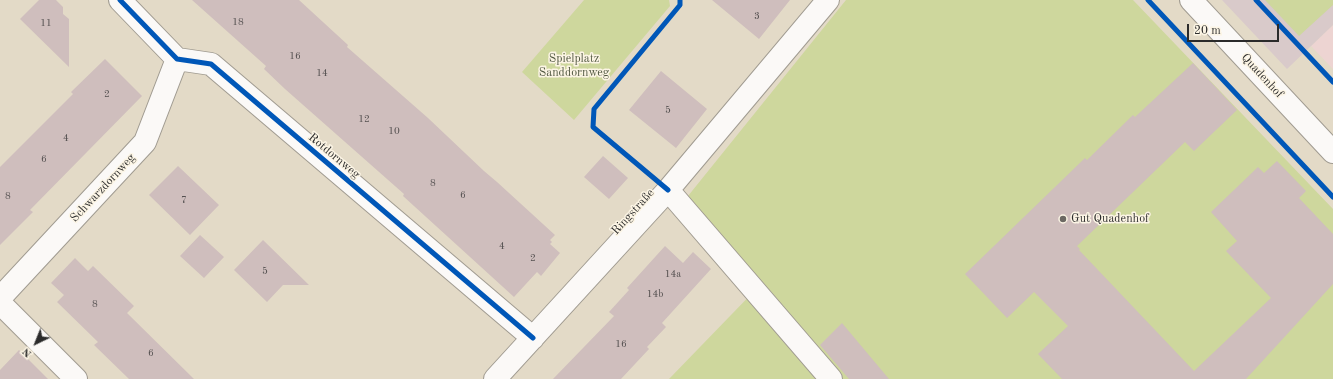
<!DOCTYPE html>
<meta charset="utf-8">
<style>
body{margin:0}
#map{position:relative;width:1333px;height:379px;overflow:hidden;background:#e3dac7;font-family:"Old Standard TT",serif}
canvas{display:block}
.north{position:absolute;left:16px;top:323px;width:40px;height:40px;-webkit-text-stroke:3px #fcf5e5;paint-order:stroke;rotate:223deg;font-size:11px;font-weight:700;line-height:16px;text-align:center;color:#2b2b2b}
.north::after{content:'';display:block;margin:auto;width:14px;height:18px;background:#2b2b2b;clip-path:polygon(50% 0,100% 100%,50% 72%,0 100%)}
.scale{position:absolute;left:1187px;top:24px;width:92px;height:18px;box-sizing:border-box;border:2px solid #2b2b2b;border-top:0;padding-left:5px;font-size:12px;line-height:14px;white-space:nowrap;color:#2b2b2b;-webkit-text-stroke:3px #fcf5e5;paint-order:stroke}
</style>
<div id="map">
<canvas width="1333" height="379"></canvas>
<div class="north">N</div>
<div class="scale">20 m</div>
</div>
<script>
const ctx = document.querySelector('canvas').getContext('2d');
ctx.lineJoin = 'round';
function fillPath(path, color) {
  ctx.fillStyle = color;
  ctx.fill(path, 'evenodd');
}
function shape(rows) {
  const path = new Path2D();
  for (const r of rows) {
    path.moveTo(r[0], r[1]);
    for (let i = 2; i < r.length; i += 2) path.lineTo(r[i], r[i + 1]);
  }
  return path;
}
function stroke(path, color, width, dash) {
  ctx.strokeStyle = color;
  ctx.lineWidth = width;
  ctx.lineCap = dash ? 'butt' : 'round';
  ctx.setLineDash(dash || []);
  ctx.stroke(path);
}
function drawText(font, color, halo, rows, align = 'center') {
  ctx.font = font + ' "Old Standard TT",serif';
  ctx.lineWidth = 3;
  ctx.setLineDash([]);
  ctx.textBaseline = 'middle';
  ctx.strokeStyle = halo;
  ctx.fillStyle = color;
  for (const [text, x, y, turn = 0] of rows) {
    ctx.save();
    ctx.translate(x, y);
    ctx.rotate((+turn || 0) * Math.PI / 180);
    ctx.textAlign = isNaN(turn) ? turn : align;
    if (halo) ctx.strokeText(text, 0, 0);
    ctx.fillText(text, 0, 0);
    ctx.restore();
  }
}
fillPath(shape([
 [1333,25,1333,69,1311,46]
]), '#edd4d2');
fillPath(shape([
 [1222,0,1333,0,1333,25,1287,69]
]), '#d9caca');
fillPath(shape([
 [584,0,669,0,670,6,574,120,522,72],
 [846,0,1133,0,1333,209,1333,379,669,379,762,283,688,196],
 [1265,0,1333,0,1333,5,1299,36]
]), '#ced79d');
fillPath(shape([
 [39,0,56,0,63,7,63,14,69,19,69,67,20,19],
 [192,0,299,0,348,45,347,47,428,118,484,171,497,182,555,235,550,240,552,242,550,244,560,253,541,276,537,272,514,297,403,196,404,194,285,89,264,69,266,66],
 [712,0,790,0,759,39],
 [105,59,142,96,30,210,33,212,0,245,0,167,73,94,71,92],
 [1193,63,1237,110,1194,151,1185,142,1077,246,1080,249,1079,250,1194,371,1271,298,1226,251,1237,241,1211,212,1258,167,1264,173,1277,161,1306,191,1299,198,1333,234,1333,284,1246,379,1062,379,1038,354,1068,326,1034,292,1007,318,965,274,1085,158,1087,160,1133,115,1135,117],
 [661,71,707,109,676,148,629,110],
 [603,156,628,178,609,199,584,177],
 [178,166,219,205,190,235,149,195],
 [200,235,224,257,204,278,180,256],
 [263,240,309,285,283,285,267,302,234,270],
 [665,246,683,263,693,252,711,269,662,323,666,327,647,347,649,349,621,379,553,379,614,316,609,312,629,290,627,288],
 [75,258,88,271,93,266,134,306,127,313,194,379,129,379,94,345,98,342,57,302,64,295,51,283],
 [842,323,889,379,849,379,820,345],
 [19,350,48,379,0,379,0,370]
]), '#cfbebd');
const minor = shape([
 [120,0,177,59,211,64,533,338],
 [668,190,831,379],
 [0,298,145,142,177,59],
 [0,303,76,379],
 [495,379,668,190,828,0]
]);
const major = shape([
 [1191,0,1333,152]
]);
stroke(minor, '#a09b91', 24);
stroke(major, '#a09b91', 24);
stroke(minor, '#fbf9f7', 22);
stroke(major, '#fbf9f7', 22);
stroke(shape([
 [120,0,177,59,211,64,533,338],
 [1148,0,1333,197],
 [1256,0,1333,82],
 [668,190,593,127,594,109,680,5,680,0]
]), '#0057b8', 5);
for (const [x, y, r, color] of [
 [1063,219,4,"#6b6862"]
]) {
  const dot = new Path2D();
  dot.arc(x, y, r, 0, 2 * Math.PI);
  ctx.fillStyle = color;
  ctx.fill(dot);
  stroke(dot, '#fcf5e5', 1.5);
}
drawText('10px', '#545050', null, [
 ["3",757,16],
 ["18",238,22],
 ["11",46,23],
 ["16",295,56],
 ["14",322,73],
 ["2",107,94],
 ["5",668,110],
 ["12",364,119],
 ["10",394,131],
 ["4",66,138],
 ["6",44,159],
 ["8",433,183],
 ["6",463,195],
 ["8",8,196],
 ["7",184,200],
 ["4",502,246],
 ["2",533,258],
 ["5",265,271],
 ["14a",673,274],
 ["14b",655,294],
 ["8",95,304],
 ["16",621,344],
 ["6",151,353]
]);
drawText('12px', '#4f563f', '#fcf5e5', [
 ["Spielplatz",574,59],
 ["Sanddornweg",574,73]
]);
drawText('12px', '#2b2b2b', '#fcf5e5', [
 ["Quadenhof",1262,76,47],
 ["Rotdornweg",334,156,40],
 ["Schwarzdornweg",103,188,-47],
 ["Ringstraße",633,212,-48]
]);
drawText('12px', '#2b2b2b', '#fcf5e5', [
 ["Gut Quadenhof",1071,219]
], 'left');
</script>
